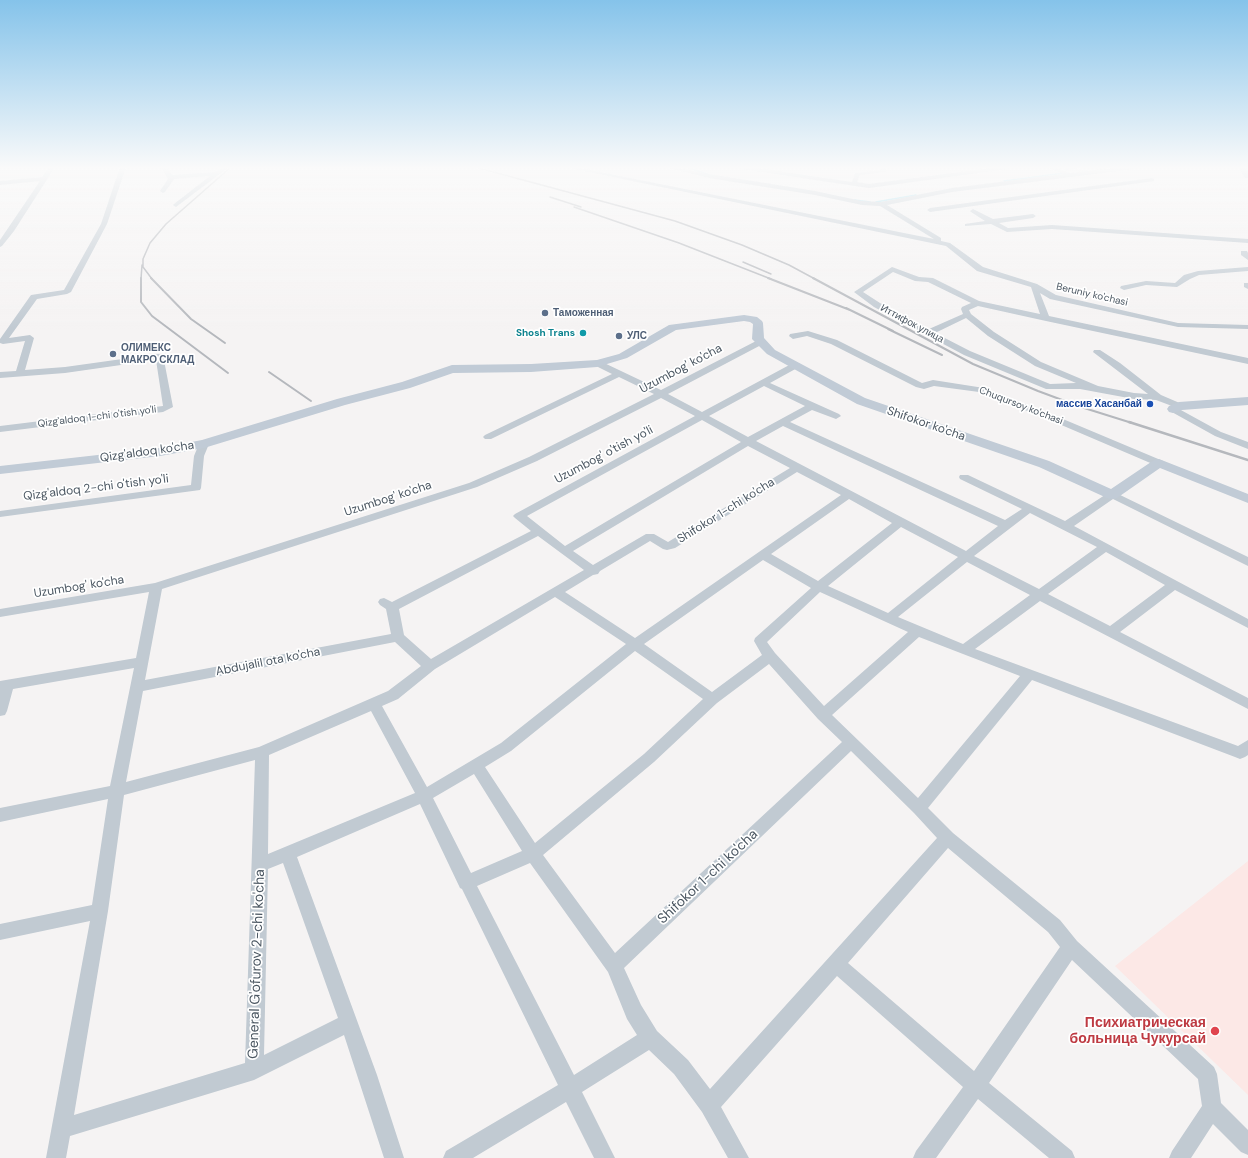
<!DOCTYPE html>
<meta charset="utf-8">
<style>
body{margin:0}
canvas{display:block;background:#f5f3f3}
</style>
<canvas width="1248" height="1158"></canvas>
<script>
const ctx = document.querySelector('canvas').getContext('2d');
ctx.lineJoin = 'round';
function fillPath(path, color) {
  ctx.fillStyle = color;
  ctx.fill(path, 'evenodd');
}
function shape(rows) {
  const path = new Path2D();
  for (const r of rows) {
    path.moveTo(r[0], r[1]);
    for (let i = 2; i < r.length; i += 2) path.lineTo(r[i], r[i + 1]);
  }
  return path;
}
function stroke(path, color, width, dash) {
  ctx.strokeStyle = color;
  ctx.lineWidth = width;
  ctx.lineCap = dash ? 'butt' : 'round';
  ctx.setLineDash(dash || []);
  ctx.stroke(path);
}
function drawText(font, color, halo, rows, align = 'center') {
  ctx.font = font + ' "DM Sans",sans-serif';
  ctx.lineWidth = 3.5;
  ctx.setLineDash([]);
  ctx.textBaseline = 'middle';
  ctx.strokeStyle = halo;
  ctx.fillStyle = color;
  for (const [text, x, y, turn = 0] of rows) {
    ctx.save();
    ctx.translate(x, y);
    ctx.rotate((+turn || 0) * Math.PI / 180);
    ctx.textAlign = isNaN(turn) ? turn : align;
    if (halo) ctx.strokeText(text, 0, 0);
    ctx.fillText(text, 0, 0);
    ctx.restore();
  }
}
fillPath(shape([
 [1248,861,1248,1095,1115,966]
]), '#fce8e6');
stroke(shape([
 [686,167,707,174],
 [1102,167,1106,167],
 [1065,169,1085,167],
 [1004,181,1064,173],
 [854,200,870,202],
 [876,202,916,195]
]), '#90daee', 1.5);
fillPath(shape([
 [49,167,55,167,14,231,2,246,0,247,0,240,40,181,0,185,0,181,42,177,49,167],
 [120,167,126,167,107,224,71,292,67,294,37,299,9,338,30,335,34,338,25,370,65,367,158,354,163,355,173,407,163,412,0,432,0,426,163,406,156,360,65,373,0,378,0,372,16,371,25,341,3,344,0,343,0,339,31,295,64,290,101,224,120,167],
 [161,167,167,167,172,175,215,172,223,167,229,167,176,207,173,205,174,204,210,176,174,179,165,192,163,193,160,191,168,179,161,167],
 [565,167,575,167,934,239,880,206,862,205,815,195,709,178,664,167,674,167,709,174,815,191,862,201,881,202,952,188,1063,174,1046,167,1054,167,1070,173,1123,167,1138,167,1135,169,952,192,887,205,941,238,941,241,950,243,983,267,1037,284,1056,295,1178,323,1248,325,1248,329,1178,327,1050,299,1040,293,1049,316,1248,358,1248,364,1046,321,978,306,969,310,971,314,994,332,1041,362,1098,386,1134,393,1148,394,1093,352,1094,350,1100,350,1120,363,1161,395,1182,404,1184,406,1179,409,1221,432,1248,442,1248,449,1215,436,1170,411,1168,409,1172,406,1156,400,1134,399,1080,389,1046,389,964,355,874,307,854,292,892,267,919,277,933,278,979,301,1040,314,1031,287,977,271,946,246,565,167],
 [893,272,915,281,928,282,971,303,962,307,961,309,963,314,929,329,880,303,863,292,893,272],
 [966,318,988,336,1035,366,1076,383,1050,384,970,351,935,333,966,318],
 [738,167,751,167,852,182,855,173,881,170,880,167,886,167,886,172,860,175,857,182,869,184,997,167,1011,167,1008,169,869,188,741,169,738,167],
 [1152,178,1154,179,1154,181,930,212,927,210,930,208,1152,178],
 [973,209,993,219,1033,214,1036,216,1033,218,999,223,1008,228,1052,225,1248,239,1248,243,1052,229,1007,232,991,224,965,226,965,224,985,221,971,212,970,211,973,209],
 [1241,251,1247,251,1248,253,1248,260,1241,255,1241,251],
 [1248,267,1248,271,1199,275,1190,279,1177,287,1146,285,1124,290,1120,288,1121,286,1146,281,1175,283,1184,275,1198,271,1248,267],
 [1244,283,1248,283,1248,289,1244,287,1244,283],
 [808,331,837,340,922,383,933,380,984,388,1051,414,1163,461,1164,463,1159,466,1155,465,1045,418,979,392,934,386,924,389,916,387,831,344,807,336,793,339,789,336,790,334,808,331],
 [760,339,763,340,764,342,763,344,668,394,702,412,793,363,799,363,800,365,799,367,770,383,839,414,841,416,836,419,812,410,790,422,1005,520,1022,509,960,479,959,477,960,475,968,475,1065,521,1108,493,1116,493,1248,557,1248,566,1113,499,1074,526,1248,619,1248,628,1175,590,1120,632,1248,698,1248,709,1040,601,975,649,1238,746,1248,740,1248,755,1245,757,1240,759,1235,757,1032,680,928,808,953,833,1060,920,1077,941,1214,1067,1217,1074,1221,1103,1248,1130,1248,1155,1241,1152,1213,1124,1191,1158,1169,1158,1172,1151,1202,1106,1198,1079,1072,960,989,1083,1072,1151,1075,1158,1049,1158,978,1099,936,1158,913,1158,916,1151,963,1087,837,976,721,1107,749,1158,728,1158,702,1112,674,1074,649,1050,582,1092,615,1158,594,1158,566,1102,473,1158,443,1158,446,1151,558,1085,462,889,460,888,420,804,297,857,377,1075,404,1158,384,1158,344,1035,254,1080,70,1136,66,1158,46,1158,90,921,0,940,0,924,92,905,108,799,0,822,0,808,110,786,134,668,13,689,7,711,5,715,0,716,0,681,136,658,149,592,0,617,0,609,155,583,469,483,529,457,654,394,619,377,491,439,485,439,483,437,485,435,612,374,594,365,593,363,594,361,600,361,661,390,760,339],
 [764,386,805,406,748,437,709,416,764,386],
 [661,398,695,416,515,514,513,516,515,518,531,531,392,602,384,598,380,599,378,602,380,605,386,609,391,634,145,680,162,589,477,487,537,461,661,398],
 [702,420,741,442,565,546,527,516,702,420],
 [783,426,998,526,966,551,756,441,783,426],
 [748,446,790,468,668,542,654,534,646,534,593,565,573,551,748,446],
 [797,472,841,495,635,638,565,592,593,575,598,574,600,571,650,541,663,549,667,550,675,548,797,472],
 [849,499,892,523,818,581,771,554,849,499],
 [1030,513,1097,547,1039,589,974,556,1030,513],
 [901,527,958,557,888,613,828,586,901,527],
 [538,536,584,570,431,659,404,635,399,609,538,536],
 [1106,552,1165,585,1110,626,1048,594,1106,552],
 [763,560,811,588,755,638,754,641,762,655,712,692,644,644,763,560],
 [967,562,1030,595,963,644,898,617,967,562],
 [820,592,908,632,824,706,775,653,767,642,820,592],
 [555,597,626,644,501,743,427,787,382,706,398,699,435,669,555,597],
 [919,637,1020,676,918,798,832,715,919,637],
 [395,642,421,666,388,691,259,747,126,782,143,691,395,642],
 [635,651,703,699,644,754,535,843,485,767,511,751,635,651],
 [769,664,818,719,842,742,615,953,543,855,654,762,717,703,769,664],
 [371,711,415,793,268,854,269,755,371,711],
 [851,751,914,813,937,838,710,1089,688,1060,657,1031,641,1005,624,968,851,751],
 [255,760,245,1063,74,1115,108,911,124,795,255,760],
 [474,774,522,851,471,873,433,798,474,774],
 [948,848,1048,932,1060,947,974,1071,848,963,948,848],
 [283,863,338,1018,264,1055,268,869,283,863],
 [530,863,608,972,627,1019,637,1035,574,1075,477,886,530,863],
 [204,441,209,444,204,456,201,488,200,490,0,517,0,511,191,485,194,456,199,444,204,441]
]), '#c1cad2');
fillPath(shape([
 [1238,167,1246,167,1248,170,1248,178,1245,178,1238,167],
 [744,315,757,317,762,321,763,323,764,338,775,350,865,398,1049,461,1111,489,1154,460,1159,459,1248,494,1248,503,1160,468,1117,498,1112,499,1107,498,1039,467,857,404,767,354,752,339,753,324,750,322,744,321,676,330,627,358,597,367,531,372,453,373,410,388,345,405,204,448,160,456,0,474,0,466,160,448,202,440,337,399,402,382,452,365,531,364,597,360,619,354,669,325,744,315],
 [1248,397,1248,405,1182,410,1173,413,1169,412,1167,409,1169,406,1179,402,1248,397]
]), '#c1cbd6');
stroke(shape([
 [475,167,675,221,742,245,789,265,815,279],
 [550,197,581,207],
 [574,207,679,243,771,279],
 [743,262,771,274],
 [141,279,142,265],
 [152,279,143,267,143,259,150,243,166,224,231,167]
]), '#b5b8bd', 1.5);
stroke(shape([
 [141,278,141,302,152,316,228,373],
 [151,278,191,319,225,343],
 [768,278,850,310],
 [813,278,973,364,1038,391,1081,407,1132,423],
 [846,308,893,331],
 [888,329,942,355],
 [269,372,311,401]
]), '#b5b8bd', 2);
stroke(shape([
 [1129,422,1248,460]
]), '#b5b8bd', 2.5);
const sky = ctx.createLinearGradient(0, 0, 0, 329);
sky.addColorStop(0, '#85c3ea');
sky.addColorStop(0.51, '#fafafa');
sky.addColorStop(1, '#fafafa00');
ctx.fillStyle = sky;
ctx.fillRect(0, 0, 1248, 329);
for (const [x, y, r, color] of [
 [545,313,4,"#5c6f8a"],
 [583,333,4,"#0f9aa8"],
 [619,336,4,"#5c6f8a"],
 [113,354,4,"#5c6f8a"],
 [1150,404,4,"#1a4fb4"],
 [1215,1031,5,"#e0444e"]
]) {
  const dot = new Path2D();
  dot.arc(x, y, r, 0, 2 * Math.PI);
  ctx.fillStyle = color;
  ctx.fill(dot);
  stroke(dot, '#fff', 1.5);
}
drawText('10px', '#4a5661', '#fff', [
 ["Beruniy ko'chasi",1092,295,13],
 ["Иттифок улица",912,324,28],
 ["Chuqursoy ko'chasi",1021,406,21],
 ["Qizg'aldoq 1-chi o'tish yo'li",97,417,-7]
]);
drawText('bold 10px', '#4e5e75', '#fff', [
 ["Таможенная",553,313],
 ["УЛС",627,336],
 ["ОЛИМЕКС",121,348],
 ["МАКРО СКЛАД",121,360]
], 'left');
drawText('bold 10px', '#0d838f', '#fff', [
 ["Shosh Trans",575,333]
], 'right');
drawText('bold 10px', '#164399', '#fff', [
 ["массив Хасанбай",1142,404]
], 'right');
drawText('12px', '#4a5661', '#fff', [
 ["Uzumbog' ko'cha",681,369,-28],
 ["Shifokor ko'cha",926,424,19],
 ["Qizg'aldoq ko'cha",147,452,-8],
 ["Uzumbog' o'tish yo'li",604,455,-28],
 ["Qizg'aldoq 2-chi o'tish yo'li",96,488,-7],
 ["Uzumbog' ko'cha",388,499,-18],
 ["Shifokor 1-chi ko'cha",726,511,-32],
 ["Uzumbog' ko'cha",79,587,-9],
 ["Abdujalil ota ko'cha",268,662,-11]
]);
drawText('14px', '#4a5661', '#fff', [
 ["Shifokor 1-chi ko'cha",708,877,-43],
 ["General G'ofurov 2-chi ko'cha",257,964,-88]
]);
drawText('bold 14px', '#be3a42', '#fff', [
 ["Психиатрическая",1206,1023],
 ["больница Чукурсай",1206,1039]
], 'right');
</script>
